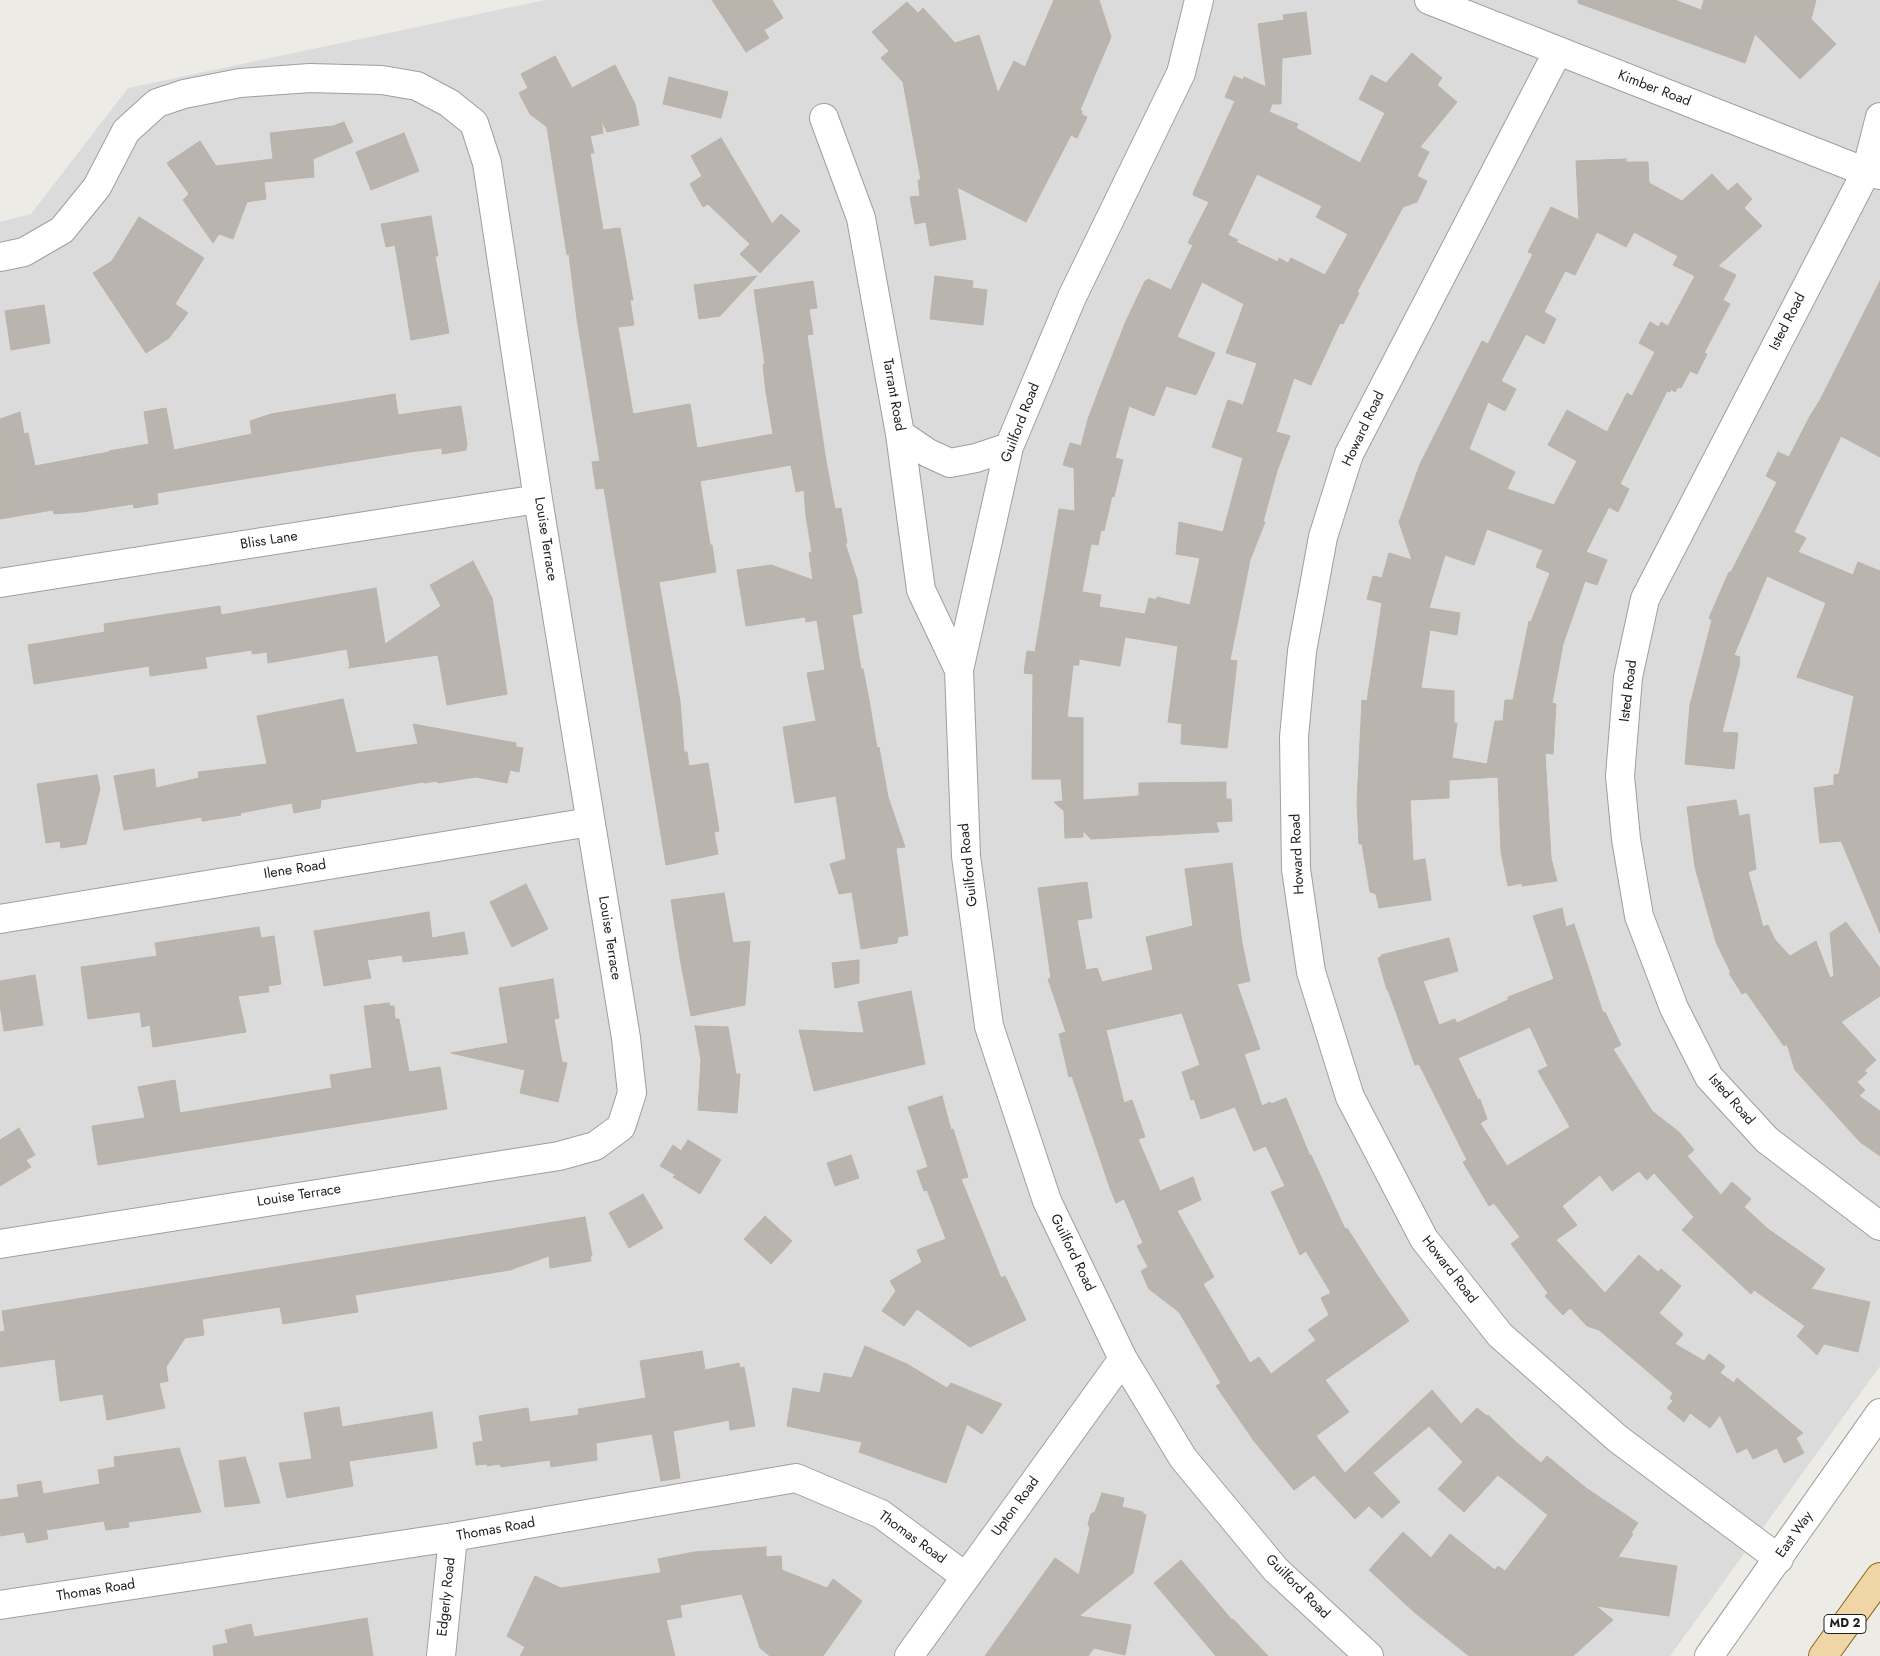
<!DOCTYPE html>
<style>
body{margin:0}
canvas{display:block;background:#edebe5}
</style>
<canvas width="1880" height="1656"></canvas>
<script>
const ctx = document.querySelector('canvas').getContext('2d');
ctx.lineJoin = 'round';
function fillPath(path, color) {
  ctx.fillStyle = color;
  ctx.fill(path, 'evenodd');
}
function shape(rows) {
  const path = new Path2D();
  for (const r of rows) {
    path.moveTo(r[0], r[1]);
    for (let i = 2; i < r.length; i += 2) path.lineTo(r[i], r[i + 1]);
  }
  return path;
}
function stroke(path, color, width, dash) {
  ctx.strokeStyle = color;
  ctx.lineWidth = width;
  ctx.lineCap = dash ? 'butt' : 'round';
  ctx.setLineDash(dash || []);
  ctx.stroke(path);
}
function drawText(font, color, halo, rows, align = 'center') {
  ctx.font = font + ' Jost,sans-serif';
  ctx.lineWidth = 5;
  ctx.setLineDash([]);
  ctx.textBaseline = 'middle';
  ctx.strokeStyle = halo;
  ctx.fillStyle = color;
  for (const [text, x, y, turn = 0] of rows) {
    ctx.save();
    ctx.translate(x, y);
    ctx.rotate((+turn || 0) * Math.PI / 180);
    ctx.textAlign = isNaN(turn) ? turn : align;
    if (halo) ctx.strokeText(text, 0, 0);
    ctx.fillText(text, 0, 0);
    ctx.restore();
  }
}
fillPath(shape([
 [545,0,1880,0,1880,1366,1670,1656,0,1656,0,222,31,214,128,88]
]), '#dcdbdb');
const building = shape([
 [712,0,772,0,783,18,764,30,769,38,746,52,712,0],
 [1054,0,1099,0,1111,37,1080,110,1082,111,1081,114,1087,117,1077,138,1071,135,1026,222,957,187,966,239,930,246,926,222,915,224,910,197,920,196,918,180,921,180,903,82,881,58,889,51,872,32,907,2,918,13,923,8,955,43,979,35,998,93,1014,61,1025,67,1054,0],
 [1578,0,1675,0,1701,10,1704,0,1816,0,1811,19,1836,44,1800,79,1755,34,1745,63,1578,3,1578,0],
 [1306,12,1311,54,1282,58,1281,104,1272,104,1269,112,1298,124,1296,128,1360,163,1385,113,1359,99,1371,75,1386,83,1412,53,1442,78,1437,85,1457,102,1420,147,1429,152,1417,176,1427,181,1417,202,1403,207,1357,292,1359,293,1343,324,1340,323,1311,385,1294,378,1276,432,1290,436,1277,471,1263,522,1265,522,1250,560,1230,660,1237,661,1227,748,1181,744,1182,724,1168,722,1178,646,1125,637,1120,666,1079,659,1079,665,1073,665,1067,717,1083,718,1083,800,1139,796,1139,783,1226,782,1226,799,1231,799,1232,821,1216,822,1219,832,1091,839,1083,831,1083,837,1065,838,1064,811,1054,802,1063,801,1061,779,1032,779,1033,674,1024,673,1027,651,1035,652,1059,509,1075,511,1074,468,1063,465,1070,443,1081,446,1088,419,1102,382,1126,321,1145,281,1146,281,1148,279,1171,290,1193,245,1188,243,1209,202,1193,195,1194,191,1235,101,1225,97,1234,76,1243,80,1244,77,1266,87,1258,24,1284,20,1283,15,1306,12],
 [1257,174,1322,206,1316,217,1348,234,1325,275,1291,258,1288,263,1279,258,1278,262,1236,242,1238,240,1228,235,1257,174],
 [1202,282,1244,304,1226,353,1257,363,1243,405,1228,400,1212,447,1243,458,1223,532,1179,522,1176,554,1200,558,1190,605,1157,597,1157,600,1149,598,1145,614,1099,607,1101,595,1082,592,1091,544,1098,545,1101,530,1104,531,1112,496,1114,497,1123,460,1115,458,1129,406,1154,416,1166,386,1196,395,1215,353,1177,337,1202,282],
 [555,56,572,88,615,65,635,104,639,125,607,132,601,119,603,133,590,136,594,153,590,153,603,230,620,228,633,300,630,300,634,325,618,327,633,414,690,404,697,448,773,434,766,392,763,365,765,364,754,290,813,281,817,308,809,309,813,334,807,335,826,461,835,509,841,508,847,543,845,543,857,580,862,613,852,615,861,669,863,669,869,700,877,748,879,747,888,797,905,847,896,848,908,935,898,937,897,943,861,949,852,892,839,894,830,864,846,859,836,796,795,803,783,727,816,721,807,673,825,670,817,620,806,622,805,617,746,626,737,570,771,565,813,580,809,553,812,552,806,516,804,490,796,492,791,465,700,481,710,545,712,545,716,572,659,582,680,701,684,752,687,752,689,766,708,763,719,831,714,832,718,854,666,865,604,488,596,489,592,462,600,461,577,319,569,254,567,255,547,127,530,114,519,93,528,88,521,74,555,56],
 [669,77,728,92,721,118,663,104,669,77],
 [344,122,353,142,313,159,314,177,264,182,266,199,247,202,233,239,219,234,213,243,183,200,189,194,167,163,200,141,216,166,273,159,270,133,333,126,344,122],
 [404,133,419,171,371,190,356,152,404,133],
 [721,138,772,224,781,214,800,231,760,273,740,254,750,244,708,204,703,207,690,184,702,176,691,156,721,138],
 [1626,159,1626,162,1648,162,1649,183,1682,201,1712,174,1728,191,1737,183,1752,199,1744,208,1762,226,1718,266,1736,275,1723,300,1730,304,1704,353,1707,354,1697,374,1690,371,1681,388,1678,387,1675,392,1671,389,1670,392,1667,391,1620,484,1629,489,1618,512,1609,507,1586,552,1607,560,1597,585,1585,581,1563,644,1552,703,1556,704,1553,754,1545,753,1551,858,1557,881,1522,886,1522,883,1508,886,1501,852,1498,777,1449,780,1449,798,1410,800,1413,861,1425,859,1431,900,1379,908,1376,894,1370,892,1362,844,1359,844,1357,802,1362,700,1367,701,1382,603,1367,599,1373,576,1382,578,1389,553,1412,560,1399,522,1420,464,1482,341,1488,344,1533,254,1528,252,1551,207,1579,220,1576,161,1626,159],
 [1597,232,1626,247,1634,232,1678,256,1673,265,1695,276,1668,326,1661,322,1659,327,1650,322,1639,343,1655,352,1632,396,1627,393,1607,432,1567,410,1548,445,1577,461,1554,505,1507,489,1515,472,1469,449,1488,402,1505,411,1516,389,1501,381,1526,334,1544,344,1556,319,1544,312,1565,271,1575,275,1597,232],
 [1487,529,1543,550,1536,567,1550,573,1531,622,1529,621,1513,700,1505,700,1503,721,1495,721,1487,764,1452,758,1457,723,1454,723,1454,691,1421,688,1430,630,1457,635,1460,613,1429,608,1445,555,1474,565,1487,529],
 [431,216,438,256,435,256,449,333,411,340,395,245,386,247,381,224,431,216],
 [139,217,204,258,175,304,188,313,169,338,146,353,93,273,112,261,139,217],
 [757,276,720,316,699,319,694,285,757,276],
 [935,276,973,281,972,288,987,290,983,325,930,319,935,276],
 [1880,281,1880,457,1841,436,1794,532,1806,538,1798,552,1853,575,1858,562,1880,571,1880,933,1841,841,1820,843,1814,788,1834,785,1834,775,1839,774,1854,696,1797,677,1826,603,1767,576,1734,655,1740,657,1739,662,1740,662,1722,732,1738,733,1734,769,1685,764,1690,705,1712,620,1709,618,1729,572,1731,572,1777,482,1766,476,1778,452,1789,457,1810,416,1820,400,1880,281],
 [44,305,50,343,11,350,5,311,44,305],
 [395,394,398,415,461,406,467,444,466,450,442,454,442,448,410,452,157,493,158,504,134,508,133,504,82,512,54,514,53,510,0,519,0,419,20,412,24,434,28,433,35,466,109,452,109,451,149,444,144,412,166,408,174,450,252,434,250,421,271,414,395,394],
 [473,561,492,598,507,694,447,705,438,655,348,668,350,667,347,649,268,663,267,652,252,654,252,650,205,657,207,668,150,676,149,666,34,684,28,645,105,632,104,624,220,606,221,615,376,588,385,644,441,606,430,585,473,561],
 [343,699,356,753,418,744,413,724,516,743,516,747,523,748,519,772,510,770,507,783,476,777,438,783,437,781,424,783,423,782,321,800,320,808,294,813,292,803,240,813,241,815,216,819,202,821,202,817,124,830,114,776,154,769,156,788,199,778,198,772,267,764,257,716,343,699],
 [97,775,100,789,86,844,61,848,60,841,46,843,37,784,97,775],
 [1736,800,1739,816,1749,814,1756,869,1748,872,1763,927,1768,925,1775,940,1790,956,1816,941,1830,978,1834,976,1830,933,1846,922,1880,968,1880,996,1841,1022,1876,1060,1864,1071,1867,1073,1857,1082,1865,1090,1859,1096,1880,1111,1880,1156,1860,1142,1795,1070,1787,1044,1784,1046,1746,992,1742,994,1729,973,1731,973,1716,942,1695,867,1687,807,1736,800],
 [1232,863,1242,943,1250,981,1237,984,1260,1049,1244,1054,1262,1106,1270,1102,1271,1104,1286,1098,1310,1156,1311,1155,1345,1229,1347,1228,1377,1275,1409,1321,1325,1380,1349,1412,1316,1436,1345,1473,1432,1390,1461,1424,1477,1408,1487,1416,1488,1415,1516,1442,1541,1463,1547,1456,1586,1488,1638,1523,1631,1533,1633,1534,1618,1557,1677,1566,1669,1616,1596,1606,1613,1620,1573,1656,1469,1656,1414,1612,1369,1570,1403,1532,1431,1558,1450,1534,1495,1570,1498,1566,1505,1571,1548,1515,1498,1475,1464,1512,1438,1489,1463,1462,1429,1426,1373,1473,1400,1502,1382,1518,1369,1506,1355,1519,1314,1475,1294,1490,1254,1441,1216,1386,1221,1383,1179,1312,1149,1289,1141,1271,1148,1267,1137,1246,1143,1243,1124,1199,1116,1203,1111,1191,1072,1076,1069,1077,1059,1034,1066,1032,1048,979,1051,978,1038,888,1087,882,1092,918,1077,920,1086,970,1097,968,1102,982,1153,970,1146,937,1193,926,1185,869,1232,863],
 [1182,1013,1200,1065,1182,1072,1191,1100,1194,1099,1201,1119,1235,1107,1254,1151,1266,1146,1285,1186,1271,1192,1300,1255,1306,1251,1331,1293,1321,1298,1329,1315,1308,1330,1316,1340,1271,1374,1259,1357,1250,1363,1203,1284,1214,1277,1177,1211,1201,1200,1193,1177,1160,1191,1138,1139,1145,1137,1132,1100,1124,1103,1106,1030,1182,1013],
 [526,884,548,929,512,947,490,902,526,884],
 [724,893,733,943,750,941,745,1005,691,1016,680,958,671,900,724,893],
 [1562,908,1566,927,1574,924,1603,1013,1605,1012,1621,1045,1613,1049,1652,1111,1679,1132,1694,1150,1687,1156,1721,1195,1732,1182,1751,1199,1744,1207,1768,1229,1825,1269,1811,1289,1870,1302,1858,1352,1824,1344,1817,1355,1797,1336,1805,1326,1754,1290,1751,1294,1682,1230,1694,1217,1654,1173,1647,1180,1639,1171,1612,1191,1600,1175,1562,1206,1577,1225,1556,1240,1605,1293,1639,1255,1658,1272,1661,1269,1681,1286,1659,1313,1683,1334,1675,1344,1704,1361,1709,1354,1725,1366,1720,1373,1734,1383,1737,1378,1803,1433,1796,1438,1804,1453,1784,1463,1777,1448,1753,1459,1747,1448,1737,1453,1720,1415,1710,1428,1690,1413,1684,1422,1667,1408,1673,1401,1670,1398,1673,1393,1599,1330,1587,1326,1570,1308,1563,1315,1545,1296,1548,1293,1511,1244,1520,1237,1494,1203,1489,1206,1463,1162,1467,1160,1419,1064,1415,1065,1388,990,1387,990,1378,958,1382,956,1381,955,1449,938,1458,971,1423,981,1439,1025,1455,1019,1457,1023,1508,1000,1508,997,1554,979,1533,916,1562,908],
 [1530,1027,1548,1066,1538,1071,1570,1127,1507,1166,1480,1123,1487,1119,1480,1099,1478,1100,1458,1058,1530,1027],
 [429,912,432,938,464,932,468,954,403,962,402,955,367,960,371,978,324,986,314,931,429,912],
 [259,927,261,938,274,936,281,984,268,986,269,992,238,996,246,1032,153,1047,150,1025,142,1027,140,1012,88,1019,81,967,157,956,155,943,259,927],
 [859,960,859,983,835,988,832,963,859,960],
 [35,975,43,1025,4,1031,0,1004,0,981,35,975],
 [553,979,559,1018,554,1019,562,1062,567,1063,558,1102,520,1093,525,1070,451,1053,508,1043,499,988,553,979],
 [911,991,925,1064,814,1091,799,1030,864,1033,858,1002,911,991],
 [389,1003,390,1006,394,1006,395,1019,399,1019,409,1072,440,1067,447,1109,98,1165,92,1126,145,1118,138,1087,175,1080,180,1113,332,1088,330,1075,372,1068,364,1006,389,1003],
 [695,1026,728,1027,736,1074,740,1074,737,1113,698,1110,701,1060,695,1026],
 [942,1096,951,1130,953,1129,968,1177,961,1179,1001,1278,1005,1276,1026,1320,970,1347,917,1309,904,1326,882,1311,896,1291,890,1281,922,1262,917,1250,946,1239,927,1190,924,1191,917,1171,928,1167,908,1107,942,1096],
 [19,1128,35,1155,26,1160,31,1167,0,1186,0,1140,19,1128],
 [688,1140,721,1160,700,1194,673,1177,676,1175,660,1166,673,1145,681,1151,688,1140],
 [851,1155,859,1178,835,1186,827,1163,851,1155],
 [643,1194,663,1228,629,1248,609,1213,643,1194],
 [765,1216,792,1241,771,1264,744,1239,765,1216],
 [585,1217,592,1256,590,1256,591,1261,550,1268,549,1256,510,1270,355,1295,358,1312,283,1324,280,1307,202,1319,204,1335,185,1338,166,1367,168,1381,159,1383,165,1408,107,1420,103,1394,60,1401,55,1359,0,1367,0,1332,5,1331,2,1311,585,1217],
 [865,1346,907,1364,947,1388,951,1383,1002,1404,982,1434,967,1424,946,1483,859,1452,862,1442,787,1426,793,1388,820,1393,824,1373,852,1378,865,1346],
 [702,1351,705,1370,739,1363,740,1368,744,1367,755,1426,730,1430,729,1420,673,1431,680,1478,661,1481,652,1434,596,1443,597,1460,551,1467,550,1460,501,1467,500,1464,487,1466,487,1464,476,1465,473,1443,483,1441,479,1416,528,1408,530,1422,579,1415,578,1409,646,1398,640,1361,702,1351],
 [339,1407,342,1427,432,1412,437,1448,349,1461,353,1486,287,1498,279,1463,312,1459,304,1413,339,1407],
 [179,1448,201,1512,128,1522,129,1527,106,1530,104,1521,46,1530,48,1539,27,1543,24,1532,0,1536,0,1500,19,1497,17,1485,41,1481,43,1494,100,1484,98,1470,115,1467,114,1457,179,1448],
 [245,1457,260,1503,225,1507,219,1461,245,1457],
 [1102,1493,1124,1498,1122,1507,1143,1512,1143,1514,1146,1515,1133,1573,1079,1616,1131,1625,1125,1655,1094,1648,1088,1656,985,1656,1055,1558,1079,1575,1090,1528,1088,1524,1091,1514,1095,1512,1102,1493],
 [766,1547,766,1557,781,1556,782,1570,827,1588,833,1579,862,1601,823,1656,770,1656,760,1648,742,1594,680,1605,682,1617,666,1620,675,1656,520,1656,525,1647,507,1636,535,1576,561,1588,659,1573,661,1572,658,1559,694,1552,766,1547],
 [1181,1560,1232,1620,1233,1619,1268,1656,1216,1656,1154,1583,1181,1560],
 [367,1618,373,1656,214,1656,213,1646,228,1643,225,1630,251,1624,254,1637,367,1618]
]);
fillPath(building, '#bab4ae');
stroke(building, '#bdb3a9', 1);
const minor = shape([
 [1199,0,1181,73,1072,297,1009,447,959,670,966,856,989,1026,1047,1201,1123,1359,1183,1458,1276,1570,1369,1656],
 [1429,0,1866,172,1880,175],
 [1558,51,1349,454,1323,537,1302,651,1294,737,1296,869,1311,972,1350,1097,1424,1239,1500,1335,1618,1439,1779,1559],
 [1880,117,1866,172,1645,599,1628,677,1620,776,1626,839,1639,916,1674,1008,1709,1077,1767,1140,1880,1226],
 [824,118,861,218,900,434,921,590,959,670],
 [0,257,24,252,62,230,97,187,126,131,157,103,184,94,240,83,310,78,382,80,417,86,449,103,474,123,487,163,538,499,626,1038,632,1093,621,1127,595,1146,559,1156,0,1244],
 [900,434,928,453,950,463,976,458,1009,447],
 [0,583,538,499],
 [0,919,590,822],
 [0,1605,453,1537,796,1478,881,1514,966,1577],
 [441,1656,453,1537],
 [909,1656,1123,1359],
 [1709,1656,1880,1413]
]);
const major = shape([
 [1823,1656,1880,1577]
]);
stroke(minor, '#9f9f9f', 30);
stroke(major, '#856612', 30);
stroke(minor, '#fff', 28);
stroke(major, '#f0d5a7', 28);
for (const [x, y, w] of [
 [1845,1624,42]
]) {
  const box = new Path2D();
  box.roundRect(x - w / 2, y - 9.5, w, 19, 4);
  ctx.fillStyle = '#fff';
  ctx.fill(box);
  stroke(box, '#1e1e1e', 1);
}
drawText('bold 12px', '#1e1e1e', null, [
 ["MD 2",1845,1624]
]);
drawText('14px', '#1e1e1e', '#fff', [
 ["Kimber Road",1654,89,21],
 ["Isted Road",1788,322,-63],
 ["Tarrant Road",893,395,80],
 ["Guilford Road",1021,423,-69],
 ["Howard Road",1364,429,-65],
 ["Louise Terrace",545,539,81],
 ["Bliss Lane",269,541,-9],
 ["Isted Road",1629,691,-83],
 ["Howard Road",1298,854,-93],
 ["Guilford Road",969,865,-96],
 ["Ilene Road",295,870,-9],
 ["Louise Terrace",609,938,81],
 ["Isted Road",1731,1100,49],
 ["Louise Terrace",299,1196,-9],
 ["Guilford Road",1072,1253,64],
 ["Howard Road",1449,1270,52],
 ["Upton Road",1016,1507,-54],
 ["Thomas Road",496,1530,-10],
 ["East Way",1795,1535,-55],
 ["Thomas Road",912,1538,36],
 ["Guilford Road",1297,1587,45],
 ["Thomas Road",96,1591,-9],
 ["Edgerly Road",447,1597,-84]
]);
</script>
